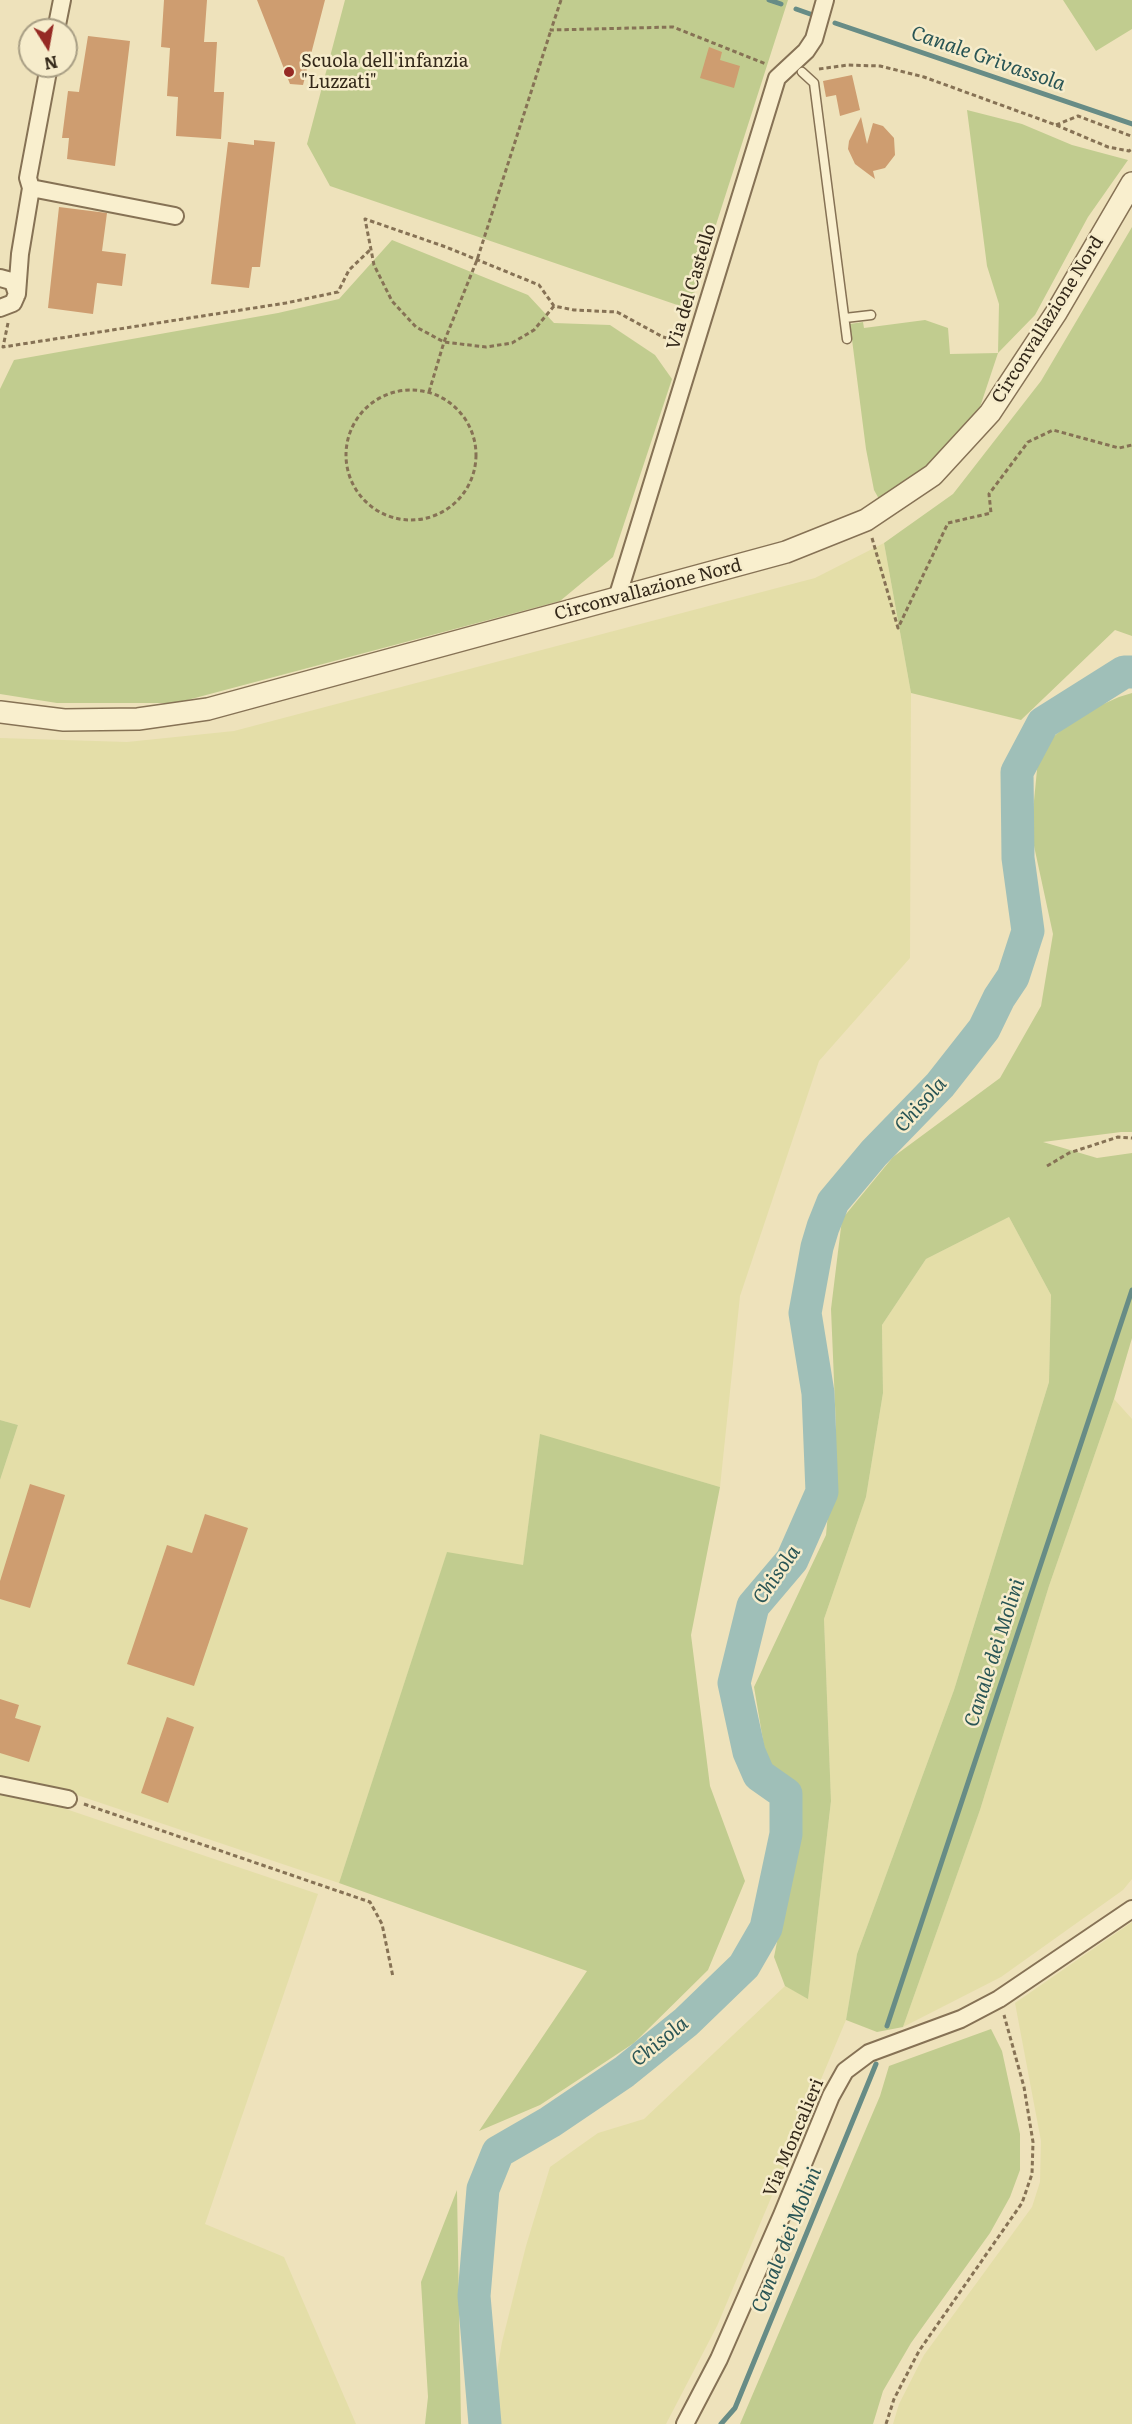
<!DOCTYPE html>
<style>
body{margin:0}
#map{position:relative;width:1132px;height:2424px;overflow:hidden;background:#eee2bb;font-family:Literata,serif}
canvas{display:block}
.north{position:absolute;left:18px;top:18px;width:60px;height:60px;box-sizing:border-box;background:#f6eccb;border:2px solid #a89e84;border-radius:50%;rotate:169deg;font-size:16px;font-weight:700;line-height:24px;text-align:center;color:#34291a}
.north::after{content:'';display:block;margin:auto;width:21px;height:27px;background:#962a24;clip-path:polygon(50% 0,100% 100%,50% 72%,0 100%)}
</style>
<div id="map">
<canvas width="1132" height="2424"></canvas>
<div class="north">N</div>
</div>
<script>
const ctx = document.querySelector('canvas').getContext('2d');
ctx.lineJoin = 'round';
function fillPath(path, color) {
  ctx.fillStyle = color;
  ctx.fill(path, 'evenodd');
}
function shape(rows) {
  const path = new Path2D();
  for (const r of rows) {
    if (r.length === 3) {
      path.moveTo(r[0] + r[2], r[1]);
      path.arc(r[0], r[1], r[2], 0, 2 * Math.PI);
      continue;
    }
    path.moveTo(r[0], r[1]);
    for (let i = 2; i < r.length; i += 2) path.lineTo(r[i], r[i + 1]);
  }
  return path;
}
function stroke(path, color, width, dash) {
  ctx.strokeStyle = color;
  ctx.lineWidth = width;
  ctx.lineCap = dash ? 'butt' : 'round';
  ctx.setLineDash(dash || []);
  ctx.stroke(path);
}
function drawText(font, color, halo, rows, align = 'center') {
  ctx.font = font + ' Literata,serif';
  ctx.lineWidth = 5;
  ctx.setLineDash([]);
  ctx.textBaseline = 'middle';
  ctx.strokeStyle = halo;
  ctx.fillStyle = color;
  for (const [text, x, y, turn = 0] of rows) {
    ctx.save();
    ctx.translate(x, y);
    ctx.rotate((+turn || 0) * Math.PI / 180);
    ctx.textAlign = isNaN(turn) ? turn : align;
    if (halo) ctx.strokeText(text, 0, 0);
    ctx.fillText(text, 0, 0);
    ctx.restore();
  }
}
fillPath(shape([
 [884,543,911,693,910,958,819,1061,740,1296,720,1487,540,1435,523,1566,447,1553,339,1883,71,1793,0,1779,0,1480,18,1425,0,1420,0,738,127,742,234,731,815,578],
 [1009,1217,1051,1295,1049,1382,954,1690,857,1954,846,2020,717,2326,666,2424,495,2424,493,2395,502,2342,526,2246,550,2167,598,2133,644,2119,785,1986,808,1998,831,1801,824,1619,866,1497,883,1393,882,1325,926,1259],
 [1114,1399,1132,1419,1132,1879,1123,1890,1001,1977,903,2027,980,1810,1049,1586],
 [0,1794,51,1804,318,1894,205,2224,284,2257,356,2424,0,2424],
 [1132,1922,1132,2424,893,2424,899,2404,924,2355,1032,2207,1040,2182,1041,2141,1015,2003]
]), '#e4dea8');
fillPath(shape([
 [345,0,788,0,689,309,330,186,307,144],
 [1063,0,1132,0,1132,29,1096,51],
 [967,110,1022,124,1072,145,1128,160,1088,217,1035,315,998,353,980,407,926,466,879,499,874,490,866,449,850,324,863,322,864,328,925,320,948,328,950,354,998,353,999,304,987,266],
 [1132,227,1132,636,1115,630,1021,720,911,693,884,543,953,494,1041,381],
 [392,240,528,295,554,323,610,325,655,355,672,379,613,557,560,601,176,703,57,703,0,694,0,389,14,360,278,313,339,299],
 [1132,693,1132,1132,1121,1132,1043,1142,1097,1158,1132,1153,1132,1338,1114,1399,1049,1586,980,1810,903,2027,877,2032,846,2020,857,1954,954,1690,1049,1382,1051,1295,1009,1217,926,1259,882,1325,883,1393,866,1497,824,1619,831,1801,808,1999,785,1986,774,1957,799,1831,794,1791,767,1764,754,1687,826,1535,836,1428,831,1309,842,1219,893,1157,1000,1078,1041,1006,1053,934,1031,832,1039,749,1079,715,1119,697],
 [0,1420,18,1425,0,1480],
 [540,1434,720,1487,691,1635,710,1786,745,1881,708,1970,634,2043,540,2105,479,2131,587,1971,339,1883,447,1552,523,1565],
 [991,2029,1002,2051,1020,2134,1020,2170,1010,2197,990,2233,911,2343,883,2391,873,2424,740,2424,880,2096,889,2066],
 [457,2190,461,2424,425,2424,428,2397,421,2282]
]), '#c1cc8f');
stroke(shape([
 [769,0,781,4],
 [796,9,813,15],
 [835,23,1132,124],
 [887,2026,1132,1290],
 [721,2424,735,2408,876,2064]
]), '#678c86', 5);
stroke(shape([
 [485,2424,474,2296,483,2189,498,2152,550,2122,624,2072,686,2022,744,1966,766,1928,786,1834,786,1794,759,1775,749,1752,734,1683,753,1606,792,1560,822,1492,818,1393,805,1313,817,1247,823,1227,833,1202,874,1153,940,1085,984,1029,999,998,1013,977,1028,931,1018,858,1017,772,1043,723,1124,672,1132,672]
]), '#9fbfb8', 33);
fillPath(shape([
 [164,0,207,0,204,42,217,42,214,92,224,92,221,139,176,136,178,97,167,96,170,48,161,47],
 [257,0,325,0,303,85,290,84],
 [88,36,130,41,115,166,67,159,69,138,62,138,68,91,79,92],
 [709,47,722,52,720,60,740,66,734,88,700,78],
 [852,75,860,110,840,116,836,95,826,97,823,81],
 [861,117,867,144,873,123,883,126,894,138,895,155,885,168,873,171,875,179,855,164,848,149,849,141],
 [254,140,275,142,260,267,252,267,249,288,211,284,228,142,254,145],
 [59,207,107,213,102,251,126,254,122,286,97,283,93,314,48,308],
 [30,1484,65,1495,30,1608,0,1599,0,1581],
 [205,1514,248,1528,194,1686,127,1664,167,1545,192,1553],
 [0,1699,19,1705,15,1718,41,1726,29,1762,0,1753],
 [167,1717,194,1727,168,1803,141,1793]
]), '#ce9d70');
const service = shape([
 [802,72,814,83,847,339],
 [845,318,871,315]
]);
const minor = shape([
 [56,30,62,0],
 [31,188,175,216],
 [0,278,11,281,14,285,17,294,13,303,0,308],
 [17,294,20,254,31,188,28,178,49,66],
 [617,598,777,78,806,51,814,39,825,0],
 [0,1785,68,1799],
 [685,2424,719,2359,782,2215,831,2096,845,2071,869,2053,961,2019,999,1999,1132,1909]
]);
const tertiary = shape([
 [0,712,64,720,138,719,208,709,786,552,866,520,933,475,990,413,1056,313,1132,183]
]);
stroke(service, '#867255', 11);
stroke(minor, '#867255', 20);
stroke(tertiary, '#867255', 24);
stroke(shape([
 [561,0,551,30,673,27,766,64],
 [819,69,848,65,880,66,924,77,1056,125,1108,147,1129,151,1132,149],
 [1056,125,1078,116,1131,136],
 [554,306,534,330,512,343,486,347,444,342,416,327,392,301,374,265,365,219,446,247,539,285,554,306,574,310,617,312,663,337,678,341],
 [8,323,3,347,286,303,338,292,349,270,371,249],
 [411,455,65],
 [429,392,444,342,477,260,551,30],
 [872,538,898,628,948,523,991,513,989,494,1028,442,1053,430,1119,448,1132,445],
 [1047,1166,1069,1153,1118,1137,1132,1138],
 [84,1804,370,1902,382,1924,393,1977],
 [886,2424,894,2399,919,2351,1022,2203,1032,2174,1033,2142,1024,2087,1004,2015]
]), '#867255', 3, [4.5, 3]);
stroke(service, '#f9efce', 8);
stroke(minor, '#f9efce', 16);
stroke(tertiary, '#f9efce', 21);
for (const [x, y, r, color] of [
 [289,72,6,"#962a24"]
]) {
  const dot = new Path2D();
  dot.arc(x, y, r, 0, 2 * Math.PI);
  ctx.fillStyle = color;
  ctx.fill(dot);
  stroke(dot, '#f6eccb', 2);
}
drawText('18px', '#34291a', '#f6eccb', [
 ["Scuola dell'infanzia",301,62],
 ["\"Luzzati\"",301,83]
], 'left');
drawText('18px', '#34291a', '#f6eccb', [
 ["Via del Castello",692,287,-73],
 ["Circonvallazione Nord",1048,320,-58],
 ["Circonvallazione Nord",648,590,-15],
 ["Via Moncalieri",794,2138,-67]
]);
drawText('italic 20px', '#295555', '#f6eccb', [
 ["Canale Grivassola",988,59,19],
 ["Chisola",921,1105,-48],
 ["Chisola",777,1575,-55],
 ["Canale dei Molini",995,1653,-72],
 ["Chisola",660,2042,-39],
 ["Canale dei Molini",787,2240,-68]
]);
</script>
